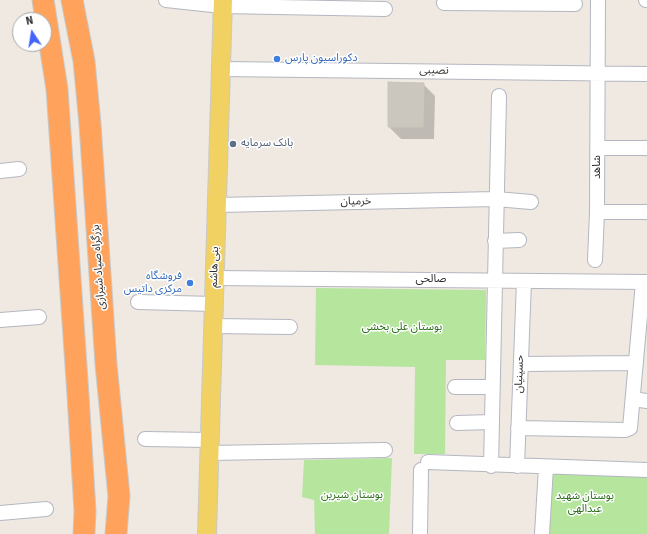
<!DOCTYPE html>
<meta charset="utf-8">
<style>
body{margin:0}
#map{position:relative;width:647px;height:534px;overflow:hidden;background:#efe9e1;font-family:"Source Sans 3",sans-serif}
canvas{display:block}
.north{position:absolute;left:12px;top:12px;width:40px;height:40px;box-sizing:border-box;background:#fff;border:1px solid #ababab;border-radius:50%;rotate:348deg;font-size:11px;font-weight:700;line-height:16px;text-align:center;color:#2e2e2e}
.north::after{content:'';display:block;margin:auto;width:14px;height:18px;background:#4264fb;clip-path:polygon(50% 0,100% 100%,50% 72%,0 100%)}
</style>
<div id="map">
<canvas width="647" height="534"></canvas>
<div class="north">N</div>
</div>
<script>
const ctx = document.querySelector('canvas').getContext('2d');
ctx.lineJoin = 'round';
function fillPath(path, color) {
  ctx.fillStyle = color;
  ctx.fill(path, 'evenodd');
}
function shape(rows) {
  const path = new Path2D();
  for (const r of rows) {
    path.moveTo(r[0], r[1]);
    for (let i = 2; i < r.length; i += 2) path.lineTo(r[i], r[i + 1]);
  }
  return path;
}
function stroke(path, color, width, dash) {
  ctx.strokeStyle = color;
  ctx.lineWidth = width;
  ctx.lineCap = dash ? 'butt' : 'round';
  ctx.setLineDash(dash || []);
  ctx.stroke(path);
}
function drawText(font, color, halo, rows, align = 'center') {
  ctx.font = font + ' "Source Sans 3","Noto Sans Arabic",sans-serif';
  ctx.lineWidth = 3;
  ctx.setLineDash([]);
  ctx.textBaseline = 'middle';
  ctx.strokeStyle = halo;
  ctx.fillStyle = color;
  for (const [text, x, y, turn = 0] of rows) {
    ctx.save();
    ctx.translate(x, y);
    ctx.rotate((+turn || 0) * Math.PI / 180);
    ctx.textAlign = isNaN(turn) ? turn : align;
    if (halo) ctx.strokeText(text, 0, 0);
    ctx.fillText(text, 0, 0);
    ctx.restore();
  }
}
fillPath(shape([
 [316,288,486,290,485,360,446,360,445,454,414,454,415,367,315,365],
 [392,458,389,534,315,534,314,500,302,497,304,460],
 [549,470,647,474,647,534,546,534]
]), '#b6e59e');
fillPath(shape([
 [423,84,435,96,434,139,401,139,389,127]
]), '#0003');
const building = shape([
 [388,82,424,83,423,127,388,127,388,82]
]);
fillPath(building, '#cbc7bf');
stroke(building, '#cbc5ba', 1);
const minor = shape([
 [166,0,222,6,385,9],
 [646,0,647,0],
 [444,3,575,4],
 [221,69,647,74],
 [598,148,647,148],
 [0,171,19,169],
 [217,205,496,199,531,202],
 [597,212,647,212],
 [495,241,519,240],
 [595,260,597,212,598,0],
 [214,278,647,282],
 [138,302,214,304],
 [0,320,39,317],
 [213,326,290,327],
 [521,364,636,363],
 [455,387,492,387],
 [633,399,647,401],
 [457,423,492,422],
 [518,428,625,430,630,428,643,282],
 [145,439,209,440],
 [209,453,385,450],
 [428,462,647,470],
 [491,466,499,96],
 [517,466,524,281],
 [0,513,46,509],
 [420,534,421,470],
 [542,534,546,467]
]);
const major = shape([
 [207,534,223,0]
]);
const highway = shape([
 [43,0,57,89,78,395,85,511,84,534],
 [72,0,84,61,90,124,106,364,119,496,116,534]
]);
stroke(minor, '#b4b7c1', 16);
stroke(major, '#c9c9c9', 20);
stroke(highway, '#c9c9c9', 23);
stroke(minor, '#fff', 14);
stroke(major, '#f2d163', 18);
stroke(highway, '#ffa35c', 21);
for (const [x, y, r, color] of [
 [277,59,4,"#3f7fe0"],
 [233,144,4,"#5c6f8a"],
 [190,283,4,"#3f7fe0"]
]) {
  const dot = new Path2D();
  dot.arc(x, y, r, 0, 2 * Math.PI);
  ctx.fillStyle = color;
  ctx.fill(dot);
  stroke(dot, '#fff', 1.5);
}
drawText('11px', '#366cbe', '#fff', [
 ["دکوراسیون پارس",285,59],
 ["فروشگاه",182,277,"right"],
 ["مرکزی داتیس",182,290,"right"]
], 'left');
drawText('11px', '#2e2e2e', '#fff', [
 ["نصیبی",434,71,1],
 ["شاهد",598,167,-90],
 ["خرمیان",356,202,-1],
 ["بزرگراه صیاد شیرازی",99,267,-94],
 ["بنی هاشم",215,267,-88],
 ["صالحی",431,280],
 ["حسینیان",520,374,-88]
]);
drawText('11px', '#4e5e75', '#fff', [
 ["بانک سرمایه",241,144]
], 'left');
drawText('11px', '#2c6e1b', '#fff', [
 ["بوستان علی بخشی",402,328],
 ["بوستان شیرین",352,496],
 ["بوستان شهید",585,497],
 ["عبدالهی",585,510]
]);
</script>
